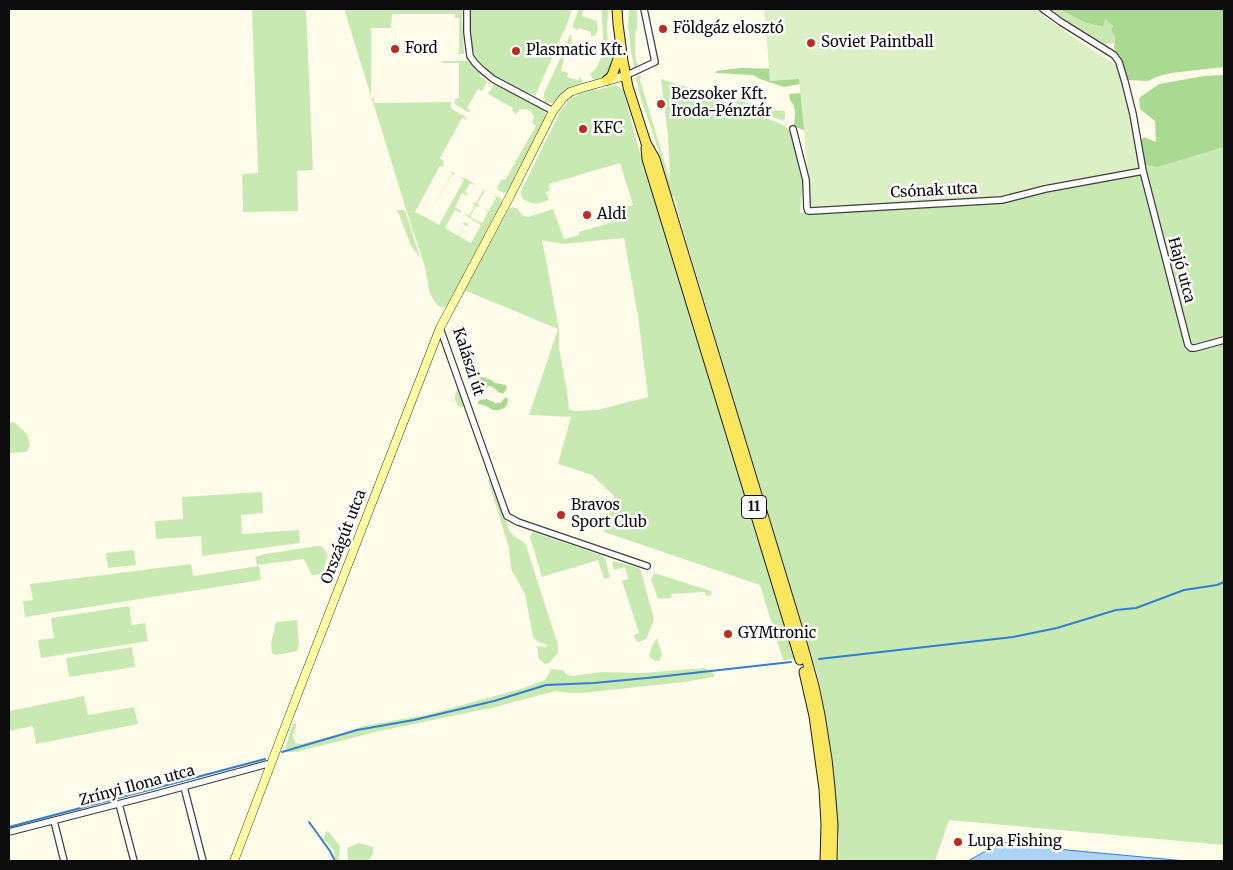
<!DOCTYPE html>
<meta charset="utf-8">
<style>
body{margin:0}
#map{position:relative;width:1233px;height:870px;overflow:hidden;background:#fffde9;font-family:Merriweather,serif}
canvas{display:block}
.frame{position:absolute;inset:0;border:10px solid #0b0b0b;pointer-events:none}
</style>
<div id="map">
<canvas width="1233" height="870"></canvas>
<div class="frame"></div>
</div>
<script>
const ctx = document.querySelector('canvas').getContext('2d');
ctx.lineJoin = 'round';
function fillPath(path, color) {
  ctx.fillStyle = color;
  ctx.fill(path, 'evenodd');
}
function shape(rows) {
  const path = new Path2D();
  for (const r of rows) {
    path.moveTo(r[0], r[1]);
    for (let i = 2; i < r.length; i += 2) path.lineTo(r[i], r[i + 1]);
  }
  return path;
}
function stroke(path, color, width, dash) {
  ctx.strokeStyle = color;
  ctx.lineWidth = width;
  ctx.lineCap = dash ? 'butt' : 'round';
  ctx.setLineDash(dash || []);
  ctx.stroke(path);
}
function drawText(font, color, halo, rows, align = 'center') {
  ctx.font = font + ' Merriweather,serif';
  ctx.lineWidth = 5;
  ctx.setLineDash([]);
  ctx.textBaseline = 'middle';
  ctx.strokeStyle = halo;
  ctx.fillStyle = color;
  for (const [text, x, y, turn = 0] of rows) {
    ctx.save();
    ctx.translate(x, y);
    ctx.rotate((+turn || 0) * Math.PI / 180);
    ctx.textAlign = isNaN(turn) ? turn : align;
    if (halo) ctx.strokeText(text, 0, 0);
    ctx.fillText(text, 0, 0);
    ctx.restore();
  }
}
fillPath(shape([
 [284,9,306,9,313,170,297,171,298,211,243,212,242,174,258,173,252,10],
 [346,9,460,9,462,11,464,54,455,54,459,53,459,18,455,18,455,14,392,14,391,28,371,28,371,96,372,98,374,98,374,103,451,102,451,108,452,109,464,116,466,119,466,120,462,118,440,158,443,160,444,167,440,166,415,212,427,218,452,173,449,171,453,172,456,175,452,174,427,218,439,225,464,180,461,178,465,178,473,183,474,185,470,183,465,192,468,194,467,196,462,193,455,207,461,211,460,213,455,210,445,228,458,236,465,225,461,223,467,223,469,227,465,225,459,236,471,243,481,225,465,215,466,214,469,216,475,205,472,203,473,202,476,203,483,191,480,188,485,191,477,204,480,206,479,207,476,206,470,217,482,223,488,212,485,210,485,209,489,211,496,198,493,196,496,196,501,198,502,202,452,300,445,307,440,307,437,305,430,294,425,267,406,209,345,12],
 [470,9,572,9,567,24,536,94,527,93,488,72,475,55,470,39],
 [579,9,584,9,582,16,597,21,598,30,596,34,594,36,591,36,591,32,579,28,577,30,573,28,573,24],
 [602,9,608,9,607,33,611,52,612,68,606,76,595,80,592,78,590,74,597,67,606,45,604,43,603,39,602,21],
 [629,9,637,9,637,30,635,32,635,54,636,60,638,66,634,67,631,51,628,26],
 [1048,9,1059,9,1086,23,1102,27,1104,18,1113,26,1111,30,1115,37,1114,43,1105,44],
 [570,34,571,36,572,41,565,54,561,71,568,73,567,77,578,80,580,77,583,82,570,87,563,92,556,101,553,103,549,103,545,102,544,97,544,93,566,46],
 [442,61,470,61,485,76,486,79,481,75,480,76,482,78,493,85,499,84,543,109,545,112,546,120,508,191,504,193,498,190,497,187,502,179,505,180,536,126,532,123,534,117,532,113,530,110,526,109,520,109,516,114,512,111,513,108,488,94,493,86,487,82,482,91,478,89,467,108,471,111,468,112,455,104,455,99,459,98,459,63,441,63],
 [639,75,641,76,640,80,670,180,668,136,661,79,687,87,698,92,745,109,752,113,777,122,788,128,792,136,803,182,800,213,1004,201,1142,164,1199,154,1224,147,1224,845,949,820,935,861,838,861,839,839,832,754,819,680,715,337,681,223,674,196,672,197,652,130,642,103,636,78,637,76],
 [615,85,622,89,624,93,639,150,646,170,796,659,783,660,760,585,604,532,614,496,592,475,558,464,571,417,529,415,558,329,464,290,509,209,513,207,518,209,522,215,528,217,553,209,564,239,579,235,579,232,613,222,615,217,613,211,633,205,620,163,549,184,550,190,546,192,549,200,537,204,531,203,523,199,521,196,521,191,560,112,570,99,580,94,594,89,597,90],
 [624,238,638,316,648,397,597,410,575,411,569,409,567,392,559,348,559,329,542,240,562,244],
 [709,89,715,94,733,97,747,103,765,105,773,110,785,111,785,118,783,121,703,91],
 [396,210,405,210,420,258,411,246,399,214],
 [459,387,465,405,463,407,458,406,455,400,455,395],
 [14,422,27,434,30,445,27,452,9,453,9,423],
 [490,479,492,479,509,530,514,536,525,543,558,645,558,653,549,663,545,664,539,659,537,647,540,646,544,647,547,646,546,644,538,642,533,637,525,594,511,569,509,548,488,480],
 [262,492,263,513,241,515,242,534,299,530,300,543,202,556,201,536,156,539,155,521,183,519,182,497],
 [533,532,600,555,605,558,610,577,604,579,598,560,542,577,530,537,531,534],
 [317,546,321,546,325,550,328,556,322,574,312,575,304,559,257,565,255,557,265,554],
 [134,550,136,565,108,568,106,553],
 [614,561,639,568,641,571,654,619,647,638,644,640,638,642,636,640,634,635,639,633,622,581,628,579,625,567,614,570,612,563],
 [191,564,193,576,259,566,261,580,25,617,23,601,33,600,30,584],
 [654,573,711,591,712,595,706,596,705,592,671,594,671,598,658,599,651,580],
 [129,606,132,625,145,623,148,641,41,658,38,640,54,638,51,618],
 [297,620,299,644,297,651,276,655,272,653,271,644,276,622],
 [657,638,662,655,660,660,656,661,650,658,650,652,652,646],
 [132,647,135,667,69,677,66,658],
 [704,668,713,673,714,675,714,677,684,682,582,693,569,693,555,691,488,709,486,709,380,731,296,752,287,752,286,746,291,728,293,723,296,724,296,727,293,735,295,743,301,744,344,733,363,726,426,715,524,688,545,680,551,669,563,670,566,674,572,676,601,672,643,673],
 [84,696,88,715,134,707,138,724,36,744,33,726,9,731,9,711],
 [328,831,340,846,339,859,341,861,335,861,334,851,327,842,323,839,326,832],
 [359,843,373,847,373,853,369,861,348,861,347,848]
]), '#c9e9b3');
fillPath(shape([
 [1059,9,1224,9,1224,67,1171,73,1159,76,1148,81,1128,80,1121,58,1114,48,1115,37,1111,30,1113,26,1105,19,1103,27,1086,23],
 [740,68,785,69,811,82,784,87,760,79,753,75,716,73,716,71],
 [1224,75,1224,147,1157,167,1142,164,1138,144,1144,137,1156,142,1155,121,1140,109,1139,98,1159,84,1204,76],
 [804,93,812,134,794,126,795,112,794,106,790,100,789,94],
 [483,377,491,380,495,383,506,385,507,388,504,393,500,393,491,386,484,387,481,396,476,396,474,395,471,387,473,381,476,378],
 [506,397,508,399,507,405,504,408,499,410,493,410,484,405,478,404,478,402,480,400,487,399,495,403,500,403]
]), '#aada92');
fillPath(shape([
 [764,9,1039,9,1045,13,1044,16,1076,39,1119,67,1131,114,1141,170,1008,196,810,208,804,130,799,79,770,81]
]), '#dcf0c5');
const water = shape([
 [1002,842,1067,850,1186,861,968,861,1002,842]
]);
fillPath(water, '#add3f7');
stroke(water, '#337fcf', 1);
stroke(shape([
 [819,659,1013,637,1057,628,1116,610,1136,608,1184,590,1217,585,1224,582],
 [282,752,357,730,414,720,494,701,546,685,594,683,657,677,791,662],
 [309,822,330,851,335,861],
 [9,827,265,759]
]), '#337fcf', 2);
const minor = shape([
 [467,9,467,32,470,56,475,63,481,69,493,79,553,111],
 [1043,9,1061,22,1114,55,1119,62,1125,82,1133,114,1143,171,1188,345,1191,348,1195,348,1224,340],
 [625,76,655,62,644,9],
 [793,129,806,180,807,208,808,211,811,211,1002,200,1045,189,1143,171],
 [440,328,505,511,507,516,518,522,647,566],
 [184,787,203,861],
 [119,804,134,861],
 [54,821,64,861],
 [9,832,157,794,271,763]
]);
const secondary = shape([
 [234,861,293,706,440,328,508,200,553,111,563,98,570,92,582,88,625,76]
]);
const primary = shape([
 [617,9,618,24,623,61,628,87,646,143,655,159,802,643,814,686,820,715,827,759,830,788,833,824,832,861],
 [607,80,611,77,613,73,620,53],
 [646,148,647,159,800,660],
 [804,672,814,716,824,789,826,824,825,861]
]);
stroke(minor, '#3e3e3e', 8);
stroke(secondary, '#2d2d2d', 9);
stroke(primary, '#1c1c1c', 11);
stroke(minor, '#fff', 5.5);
stroke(secondary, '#ffffa4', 8);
stroke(primary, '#fbe75d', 9);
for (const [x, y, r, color] of [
 [663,29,5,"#bc2c21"],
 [811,43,5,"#bc2c21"],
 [395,49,5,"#bc2c21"],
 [516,51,5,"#bc2c21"],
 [661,104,5,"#bc2c21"],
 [583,129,5,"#bc2c21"],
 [587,215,5,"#bc2c21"],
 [561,515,5,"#bc2c21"],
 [728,634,5,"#bc2c21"],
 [958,842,5,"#bc2c21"]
]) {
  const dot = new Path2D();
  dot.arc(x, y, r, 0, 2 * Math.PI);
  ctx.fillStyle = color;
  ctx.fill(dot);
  stroke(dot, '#fff', 2);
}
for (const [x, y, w] of [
 [754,507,25]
]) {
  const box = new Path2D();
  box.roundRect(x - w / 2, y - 11.5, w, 23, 4);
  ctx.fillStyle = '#fff';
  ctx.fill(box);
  stroke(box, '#0b0b0b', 1);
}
drawText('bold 14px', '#0b0b0b', null, [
 ["11",754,507]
]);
drawText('15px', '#0b0b0b', '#fff', [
 ["Földgáz elosztó",673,29],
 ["Soviet Paintball",821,43],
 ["Ford",405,49],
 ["Plasmatic Kft.",526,51],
 ["Bezsoker Kft.",671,95],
 ["Iroda-Pénztár",671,112],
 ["KFC",593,129],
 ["Aldi",597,215],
 ["Bravos",571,506],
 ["Sport Club",571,523],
 ["GYMtronic",738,634],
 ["Lupa Fishing",968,842]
], 'left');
drawText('15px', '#0b0b0b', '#fff', [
 ["Csónak utca",934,191,-3],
 ["Hajó utca",1181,270,75],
 ["Kalászi út",468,362,72],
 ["Országút utca",344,537,-69],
 ["Zrínyi Ilona utca",137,786,-15]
]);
</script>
